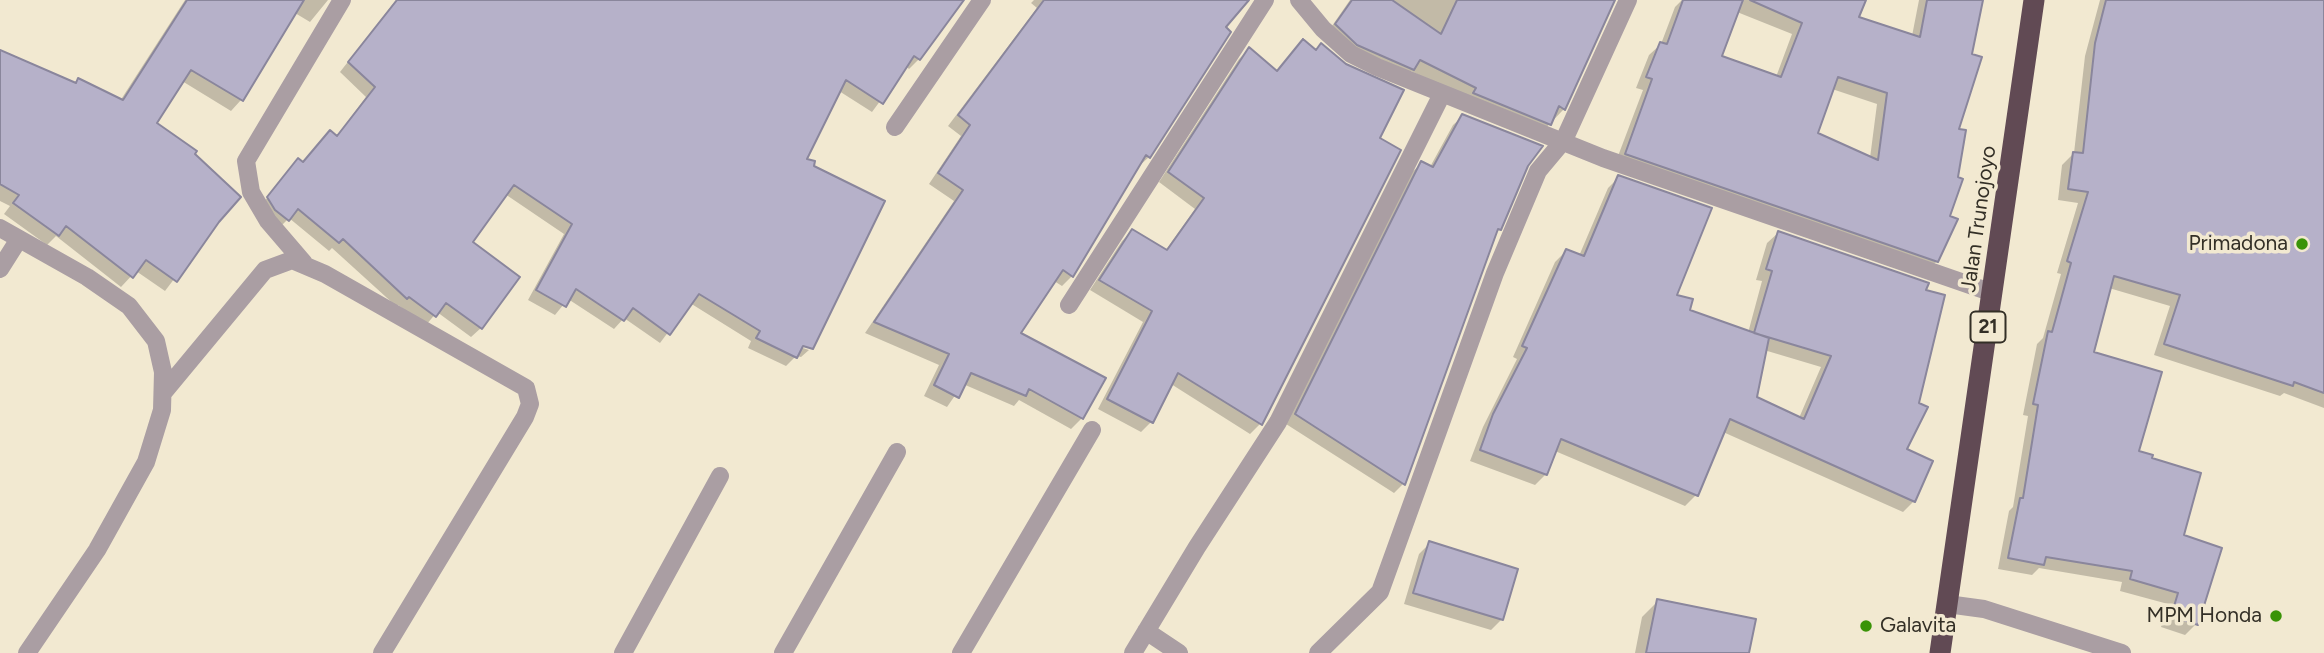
<!DOCTYPE html>
<style>
body{margin:0}
canvas{display:block;background:#f2e9d1}
</style>
<canvas width="2324" height="653"></canvas>
<script>
const ctx = document.querySelector('canvas').getContext('2d');
ctx.lineJoin = 'round';
function fillPath(path, color) {
  ctx.fillStyle = color;
  ctx.fill(path, 'evenodd');
}
function shape(rows) {
  const path = new Path2D();
  for (const r of rows) {
    path.moveTo(r[0], r[1]);
    for (let i = 2; i < r.length; i += 2) path.lineTo(r[i], r[i + 1]);
  }
  return path;
}
function stroke(path, color, width, dash) {
  ctx.strokeStyle = color;
  ctx.lineWidth = width;
  ctx.lineCap = dash ? 'butt' : 'round';
  ctx.setLineDash(dash || []);
  ctx.stroke(path);
}
function drawText(font, color, halo, rows, align = 'center') {
  ctx.font = font + ' Figtree,sans-serif';
  ctx.lineWidth = 7;
  ctx.setLineDash([]);
  ctx.textBaseline = 'middle';
  ctx.strokeStyle = halo;
  ctx.fillStyle = color;
  for (const [text, x, y, turn = 0] of rows) {
    ctx.save();
    ctx.translate(x, y);
    ctx.rotate((+turn || 0) * Math.PI / 180);
    ctx.textAlign = isNaN(turn) ? turn : align;
    if (halo) ctx.strokeText(text, 0, 0);
    ctx.fillText(text, 0, 0);
    ctx.restore();
  }
}
fillPath(shape([
 [185,0,328,0,310,22,295,13,241,100,231,111,182,81,154,124,218,221,165,291,136,271,121,287,56,236,47,245,4,214,10,206,0,201,0,52,75,84,79,80,120,101],
 [396,0,962,0,919,59,909,69,906,66,872,112,839,91,805,160,811,348,794,345,809,350,801,357,796,356,786,366,748,348,751,341,690,303,660,343,624,318,614,329,568,299,555,315,528,300,564,234,505,194,471,242,481,328,471,337,437,312,426,325,398,305,397,307,332,248,329,251,289,218,278,229,259,208,298,160,303,164,336,137,366,97,340,72],
 [1034,0,1247,0,1223,27,1149,157,1138,167,1072,276,1062,286,1054,281,1018,334,1082,418,1071,429,1019,400,1014,406,963,384,947,407,924,396,939,365,865,333,954,201,929,184,961,136,948,126,1037,8,1031,3],
 [1350,0,1614,0,1564,109,1539,135,1411,71,1402,80,1325,36],
 [1682,0,1864,0,1857,18,1912,36,1919,0,1981,0,1956,130,1956,178,1937,261,1926,272,1615,164,1643,90,1636,88,1649,55,1661,44,1675,7],
 [1737,12,1792,34,1776,77,1720,58],
 [1832,89,1877,104,1870,158,1816,134],
 [2100,0,2324,0,2324,408,2284,393,2280,396,2154,355,2170,306,2109,288,2092,353,2137,453,2182,536,2196,624,2185,635,2161,627,2168,604,2120,591,2122,582,2039,568,2032,575,1998,569,2009,511,2013,507,2028,416,2023,415,2037,344,2043,338,2061,274,2057,273,2078,203,2058,200,2062,165,2074,153,2085,56],
 [1303,41,1378,139,1399,150,1260,424,1250,434,1171,384,1151,422,1141,432,1098,409,1143,322,1090,290,1122,241,1132,231,1165,251,1195,209,1159,182,1239,59,1249,49,1276,72],
 [1463,116,1526,165,1499,229,1494,235,1403,484,1394,493,1286,424,1412,172,1422,163,1430,167,1453,125],
 [1619,177,1675,296,1688,311,1748,333,1762,281,1756,280,1767,243,1778,233,1905,450,1914,501,1903,512,1723,432,1696,495,1685,506,1555,451,1546,474,1535,485,1470,461,1483,427,1517,359,1513,357,1555,262,1566,251,1579,256,1608,188],
 [1764,350,1821,367,1799,418,1755,398],
 [1430,543,1502,619,1491,630,1404,604,1419,554],
 [1658,601,1748,653,1635,653,1642,617]
]), '#0003');
const building = shape([
 [187,0,304,0,243,101,191,70,157,123,197,151,195,154,241,197,219,222,177,282,146,260,133,278,66,226,59,236,13,203,19,195,0,184,0,50,76,83,78,78,123,100,187,0],
 [397,0,964,0,920,60,914,56,883,104,846,80,807,159,815,161,814,166,885,201,813,349,803,346,797,358,756,338,760,331,699,294,670,335,633,308,624,321,576,289,566,307,536,290,572,224,514,185,473,242,520,277,482,329,446,303,436,317,409,297,407,299,343,239,339,243,298,209,289,221,275,210,267,197,298,158,303,162,330,130,337,136,375,87,348,62,397,0],
 [1044,0,1249,0,1226,27,1231,32,1150,158,1146,155,1073,277,1063,270,1021,333,1106,378,1083,419,1029,389,1026,396,971,373,959,398,934,385,949,354,874,322,963,190,938,173,970,125,958,115,1044,0],
 [1352,0,1392,0,1441,34,1457,0,1615,0,1565,110,1559,106,1551,125,1473,93,1476,88,1420,60,1414,70,1357,45,1335,24,1352,0],
 [1683,0,1743,0,1722,56,1781,77,1802,23,1750,0,1866,0,1859,17,1920,37,1927,0,1983,0,1972,54,1982,57,1959,129,1966,130,1958,177,1963,179,1950,216,1958,219,1938,262,1625,154,1652,79,1646,77,1660,42,1667,44,1683,0],
 [1838,77,1887,93,1878,160,1818,133,1838,77],
 [2106,0,2324,0,2324,393,2294,382,2293,386,2164,344,2180,295,2114,276,2094,352,2162,372,2139,451,2153,455,2152,458,2201,473,2184,535,2222,548,2198,625,2171,616,2178,593,2130,579,2132,571,2046,557,2044,565,2008,558,2020,498,2023,498,2038,405,2033,404,2048,331,2052,332,2071,263,2067,261,2088,192,2068,189,2073,152,2083,153,2095,43,2106,0],
 [1303,39,1316,50,1321,43,1346,64,1404,90,1380,138,1401,150,1262,425,1178,373,1153,423,1107,399,1152,311,1099,280,1132,229,1167,250,1204,198,1168,172,1249,47,1277,71,1303,39],
 [1462,114,1543,146,1528,166,1501,230,1498,229,1405,485,1295,414,1421,161,1433,167,1462,114],
 [1618,175,1712,208,1677,295,1693,299,1690,310,1769,338,1757,397,1804,419,1831,356,1754,333,1772,271,1766,269,1778,231,1929,283,1926,290,1945,295,1919,403,1928,407,1907,449,1933,461,1915,502,1730,419,1698,496,1561,439,1547,475,1480,450,1493,414,1527,348,1522,346,1566,249,1584,256,1618,175],
 [1429,541,1518,569,1503,620,1413,593,1429,541],
 [1657,599,1756,619,1749,653,1646,653,1657,599]
]);
fillPath(building, '#b6b1c9');
stroke(building, '#8a869c', 2);
stroke(shape([
 [1299,0,1323,29,1351,54,1377,67,1603,158,1993,293],
 [895,127,982,0],
 [0,228,87,277,129,306,156,341,163,372,162,410,146,462,97,550,27,653],
 [304,263,268,221,251,192,246,161,342,0],
 [0,269,19,239],
 [1069,305,1265,0],
 [163,393,265,270,292,260,325,274,526,388,530,404,525,417,382,653],
 [1947,604,1984,609,2122,653],
 [1146,631,1179,653],
 [623,653,720,476],
 [783,653,897,452],
 [961,653,1092,430],
 [1133,653,1197,547,1278,422,1442,94],
 [1318,653,1380,592,1495,273,1538,171,1564,140,1628,0]
]), '#aa9ea3', 18);
stroke(shape([
 [1940,653,2034,0]
]), '#614a54', 21);
for (const [x, y, r, color] of [
 [2302,244,7,"#3a9307"],
 [2276,616,7,"#3a9307"],
 [1866,626,7,"#3a9307"]
]) {
  const dot = new Path2D();
  dot.arc(x, y, r, 0, 2 * Math.PI);
  ctx.fillStyle = color;
  ctx.fill(dot);
  stroke(dot, '#f2e9d1', 2.5);
}
for (const [x, y, w] of [
 [1988,327,35]
]) {
  const box = new Path2D();
  box.roundRect(x - w / 2, y - 15.5, w, 31, 5);
  ctx.fillStyle = '#f2e9d1';
  ctx.fill(box);
  stroke(box, '#332f26', 2);
}
drawText('bold 19px', '#332f26', null, [
 ["21",1988,327]
]);
drawText('21px', '#332f26', '#f2e9d1', [
 ["Jalan Trunojoyo",1979,219,-82]
]);
drawText('21px', '#332f26', '#f2e9d1', [
 ["Primadona",2288,244],
 ["MPM Honda",2262,616],
 ["Galavita",1880,626,"left"]
], 'right');
</script>
